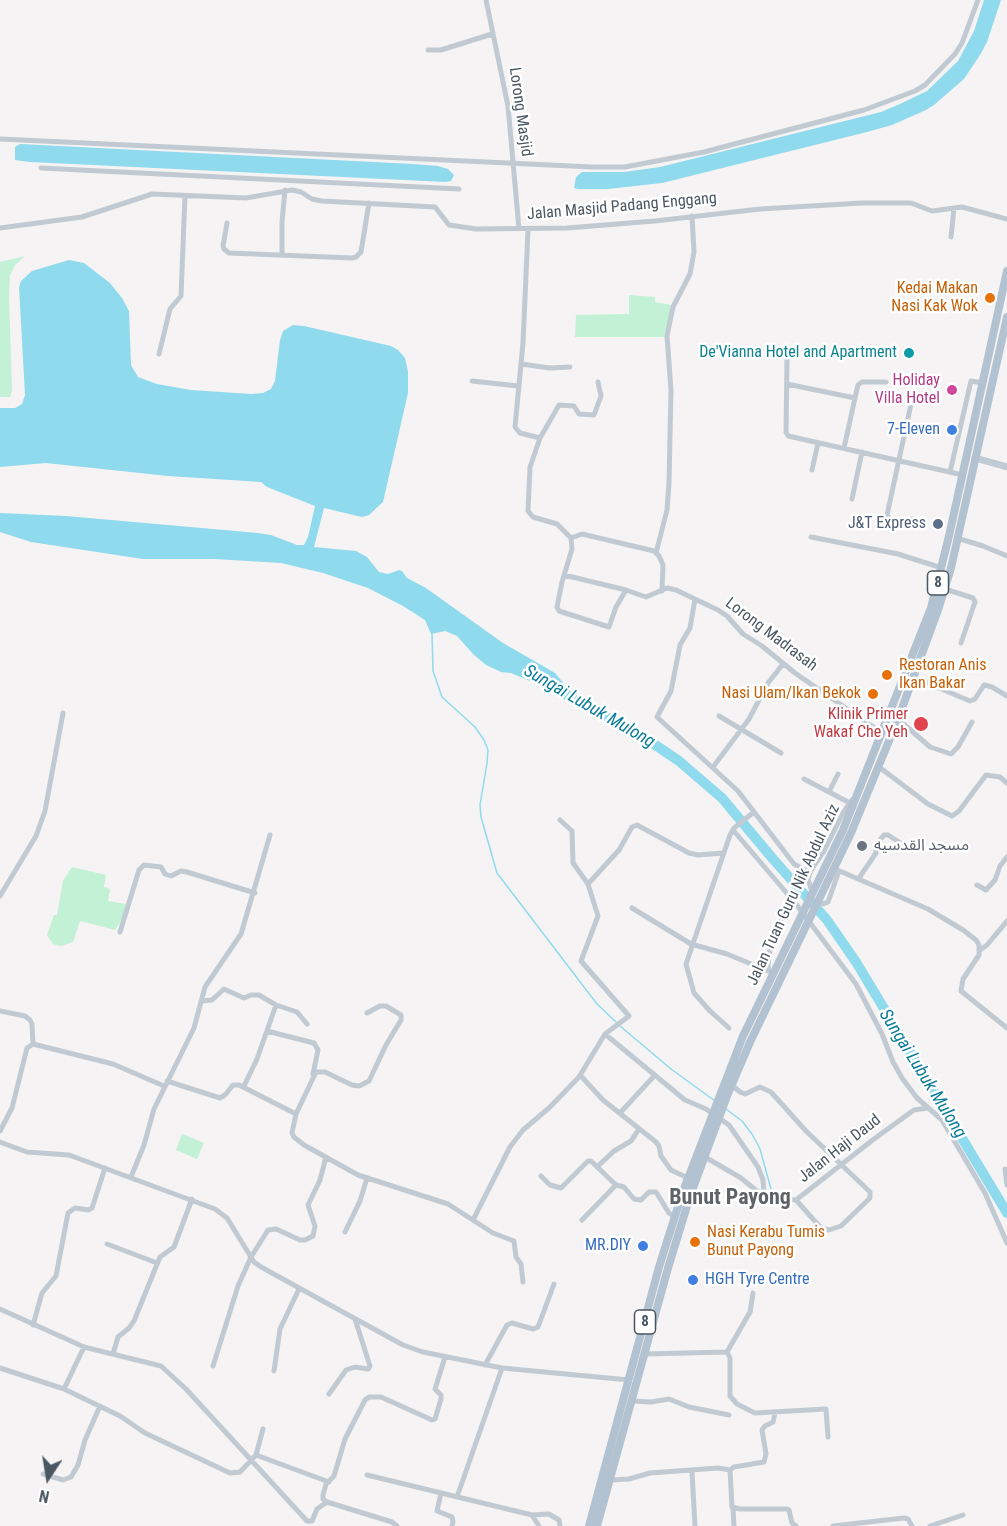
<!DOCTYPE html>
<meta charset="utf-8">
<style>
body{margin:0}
#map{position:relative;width:1007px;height:1526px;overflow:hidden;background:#f5f3f3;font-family:"Roboto Condensed",sans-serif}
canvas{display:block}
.north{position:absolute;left:18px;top:1448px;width:60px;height:60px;-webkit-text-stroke:4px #fff;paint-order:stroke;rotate:192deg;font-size:16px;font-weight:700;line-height:24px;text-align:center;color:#4a5661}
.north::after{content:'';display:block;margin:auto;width:21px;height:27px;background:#4a5661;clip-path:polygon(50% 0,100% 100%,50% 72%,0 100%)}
</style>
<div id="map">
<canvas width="1007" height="1526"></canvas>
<div class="north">N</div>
</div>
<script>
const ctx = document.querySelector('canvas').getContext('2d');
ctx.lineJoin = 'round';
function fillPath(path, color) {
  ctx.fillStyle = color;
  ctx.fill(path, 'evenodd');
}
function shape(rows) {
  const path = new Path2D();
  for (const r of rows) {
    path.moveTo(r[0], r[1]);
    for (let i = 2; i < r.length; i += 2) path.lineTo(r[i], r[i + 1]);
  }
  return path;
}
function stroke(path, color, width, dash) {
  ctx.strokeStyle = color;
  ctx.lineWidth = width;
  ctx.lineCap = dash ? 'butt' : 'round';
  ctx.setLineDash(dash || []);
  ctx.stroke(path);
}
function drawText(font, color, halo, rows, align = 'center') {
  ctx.font = font + ' "Roboto Condensed","Noto Sans Arabic",sans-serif';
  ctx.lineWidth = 5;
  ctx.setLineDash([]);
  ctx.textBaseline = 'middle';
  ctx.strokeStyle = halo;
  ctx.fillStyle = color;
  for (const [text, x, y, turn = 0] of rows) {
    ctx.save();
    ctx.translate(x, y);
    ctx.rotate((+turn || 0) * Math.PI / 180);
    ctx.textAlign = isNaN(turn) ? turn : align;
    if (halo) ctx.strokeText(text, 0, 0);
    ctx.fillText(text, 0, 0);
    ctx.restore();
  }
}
fillPath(shape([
 [25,256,15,265,10,275,9,296,12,390,10,397,0,397,0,262],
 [629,295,655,297,655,302,671,305,666,337,575,337,576,315,629,314],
 [72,867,106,875,104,887,110,889,108,901,126,904,124,916,115,930,80,921,73,942,61,946,53,944,47,935,54,915,57,915,63,881],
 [182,1134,204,1143,197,1159,176,1150]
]), '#c3f1d5');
fillPath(shape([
 [984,0,1001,0,987,42,980,55,964,79,934,105,926,110,892,125,867,132,662,183,608,189,578,189,574,188,576,177,582,172,624,172,660,167,881,112,900,104,927,91,958,61,974,31],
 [20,144,413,164,438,166,448,169,454,175,451,181,446,182,30,162,15,160,15,147],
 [69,260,84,263,110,283,122,298,129,311,131,365,138,377,157,384,191,390,251,394,263,393,271,389,275,381,280,340,283,331,293,325,304,326,391,346,398,350,405,358,408,372,408,393,383,502,369,515,362,517,324,508,314,547,356,551,367,557,379,572,388,574,399,570,402,571,407,578,426,588,503,643,555,673,571,692,572,699,565,699,537,684,511,673,501,672,486,665,473,654,457,636,445,631,431,634,425,620,403,606,368,588,323,573,281,563,215,559,143,559,31,542,0,532,0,513,66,516,258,533,271,535,297,545,304,545,308,537,315,506,267,487,261,482,168,476,46,463,0,467,0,408,15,408,22,404,25,395,19,287,21,281,32,271]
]), '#90daee');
stroke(shape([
 [432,634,433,671,442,697,475,727,484,740,488,750,487,763,480,805,481,817,497,873,597,1004,616,1022],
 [620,1026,671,1069,715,1101],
 [726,1109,742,1121,752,1134,760,1149,771,1189]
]), '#90daee', 1.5);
stroke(shape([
 [561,692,600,714,629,727,679,761,722,798,773,859,827,920,856,962,1007,1213]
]), '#90daee', 10);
stroke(shape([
 [486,0,508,106,519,229],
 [428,50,441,50,492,34],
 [0,139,592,167,625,167,704,152,864,110,915,91,925,85,955,54,962,43,978,0],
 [41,168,459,189],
 [227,223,223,246,224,249,229,253,352,258,356,257,361,252,369,203],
 [0,228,82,217,152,194,246,198,292,190,301,192,312,199,322,201,435,207,449,225,476,229,567,228,655,221,760,209,862,203,911,203,932,211,962,207,1007,219],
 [528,230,523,343,515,427,520,433,540,438,530,467,528,511,533,517,557,524,571,538,572,549,562,582,557,607,559,611,609,627,616,607,626,590],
 [951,237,954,208],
 [282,254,282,222,285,190],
 [159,354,170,309,181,296,185,196],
 [787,359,786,432,788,436,963,475],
 [521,364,550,368,570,367],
 [472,381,518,386],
 [787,384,855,398,858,385,862,382,886,382],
 [540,438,559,405,574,406,579,414,594,415,601,396,598,382],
 [844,448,855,398],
 [812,470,818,443],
 [950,472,971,381,983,383],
 [852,499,862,452],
 [912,519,907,522,890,519,887,515,913,395],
 [811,537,898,554,942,568],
 [571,538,582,534,654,551,659,556,663,565,662,591],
 [957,538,983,546,1007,556],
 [656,553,667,510,669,483,671,390,667,336,673,307,690,274,694,252,692,216],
 [564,575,626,590,646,597,667,588,676,590,718,610,727,616,743,634,762,646,795,673,882,733],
 [945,589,973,598,975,602,961,643],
 [695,599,690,628,680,645,671,691,657,717,738,791,794,864,810,873],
 [913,677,970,701,975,699,984,685,992,687,1007,696],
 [719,716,781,753],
 [898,719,930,747,951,754,958,747,972,722],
 [713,767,749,719,768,683,783,664],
 [879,767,928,804,952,816,959,811,986,775,1000,777,1007,783],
 [804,779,850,803],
 [829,792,838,774],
 [733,830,796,904,856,984,882,1034,893,1062,902,1078,917,1098,942,1120,985,1193,1007,1243],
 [835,869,928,909,963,930,976,940,979,945,979,955,963,979,961,991,1007,1028],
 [859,878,876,853,875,846,884,835,888,835,902,844],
 [588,884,619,850,632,827,637,825,689,853,698,855,723,853],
 [977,885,986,890,995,880,1000,866,1007,857],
 [812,892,808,879,811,870,824,851,843,813,852,800],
 [0,896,36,836,45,811,63,713],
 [818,899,823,904,828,902,839,871],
 [632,908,691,944,727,954,773,973],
 [120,932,139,870,144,865,161,867,165,874,171,876,181,871,187,872,255,893],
 [980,950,987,945,1007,921],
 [769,971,768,966,770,949,790,898],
 [202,1001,212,1000,224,989,244,998,251,995,259,995,276,1005,297,1012,307,1024],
 [0,1011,25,1016,30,1020,32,1024,33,1044,113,1064,164,1086],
 [729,1028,710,1011,694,993,686,964,730,835,734,828,754,812],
 [267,1031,314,1043,318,1050,313,1074],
 [605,1034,685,1100,706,1109,729,1125,758,1167,763,1180,764,1194],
 [580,1075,603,1100,656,1142,659,1146,661,1156,671,1170,688,1178],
 [167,1081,220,1098,225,1095,233,1085,239,1085,296,1114,316,1072,325,1072,352,1085,359,1086,369,1081,386,1045,401,1020,401,1015,386,1006,380,1006,367,1013],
 [732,1085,740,1092,745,1094,760,1087,771,1092,806,1131,870,1192,870,1198,841,1226,829,1230,821,1228,796,1200],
 [244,1086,257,1059,276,1005],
 [620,1113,655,1075],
 [296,1114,292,1133,294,1137,304,1145,358,1175,448,1204,493,1233,514,1241,516,1257,521,1264,523,1282],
 [0,1131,12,1108,27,1048,33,1044],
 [0,1142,27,1152,69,1155,215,1209,227,1218,254,1262,261,1267,403,1345,423,1352,502,1368,629,1380],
 [705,1157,741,1178,757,1191,775,1198,796,1200,874,1139,914,1110,928,1108],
 [597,1167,614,1151,631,1141,639,1129],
 [1005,1169,1007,1185],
 [541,1176,550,1185,561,1188,588,1161,591,1161,616,1185,624,1187,634,1199,641,1200,649,1192,656,1192,669,1213,675,1217],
 [131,1177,144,1145,154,1109,194,1028,205,987,241,934,270,835],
 [473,1220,510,1147,523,1130,549,1108,579,1077,605,1034,629,1016,581,961,598,916,588,884,573,863,572,831,560,820],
 [582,1220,616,1185],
 [345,1232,360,1201,367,1178],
 [107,1244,157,1263],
 [0,1309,84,1347,161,1366,186,1389,307,1521,312,1521,317,1509,327,1502],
 [33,1325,42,1293,56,1276,68,1213,75,1208,88,1210,92,1208,105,1168],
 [727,1352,750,1312,753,1293],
 [113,1354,118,1337,129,1328,134,1321,160,1257,174,1247,192,1199],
 [645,1354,727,1352,730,1358,730,1396,737,1404,755,1413,826,1409,828,1437],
 [485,1365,507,1325,512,1323,533,1329,538,1327,554,1284],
 [213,1366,238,1286,251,1257,268,1230,276,1229,300,1240,305,1240,313,1236,315,1226,308,1205,320,1180,326,1157],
 [0,1368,64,1389,120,1416,145,1433,230,1473,240,1472,256,1455,263,1429],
 [274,1371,280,1329,299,1289],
 [64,1389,84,1347],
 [329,1394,346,1370,355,1367,368,1369,370,1366,355,1319],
 [632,1401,651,1402,669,1399,689,1407,729,1415],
 [775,1413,773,1422,765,1426,762,1430,766,1454,764,1462,734,1467,730,1470,732,1507,740,1509,787,1509,789,1510,792,1523,796,1526],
 [256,1455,329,1482],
 [692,1472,695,1526],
 [43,1474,63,1480,71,1477,78,1465,85,1440,100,1406],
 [367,1475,532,1515,549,1514,559,1520,560,1526],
 [611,1480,629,1479,650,1473,718,1468,730,1470],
 [441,1493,437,1511,452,1517,453,1522,452,1526],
 [457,1497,502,1368],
 [733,1508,734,1526],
 [532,1515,539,1526],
 [397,1526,392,1522,327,1502,323,1499,323,1495,326,1484,334,1476,345,1439,365,1400,369,1397,381,1397,432,1420,435,1419,441,1399,441,1395,435,1389,436,1386,445,1357],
 [833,1526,904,1518,908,1519,912,1526],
 [930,1526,963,1515]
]), '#c1cad2', 5);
stroke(shape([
 [975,458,1007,467]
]), '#c1cbd6', 7);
stroke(shape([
 [589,1526,659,1267,682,1194,743,1036,843,830,931,608,949,536,1007,271],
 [597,1526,668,1268,690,1196,727,1096,751,1040,851,833,898,719,938,610,951,568,1007,317]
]), '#b3c2d1', 8);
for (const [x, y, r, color] of [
 [990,298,6,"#e8710a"],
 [909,353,6,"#0f9aa8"],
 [952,390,6,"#d1479c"],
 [952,430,6,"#3f7fe0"],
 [938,524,6,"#5c6f8a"],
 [887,675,6,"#e8710a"],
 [873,694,6,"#e8710a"],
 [921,724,8,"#e0444e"],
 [862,846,6,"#6b7280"],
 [695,1242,6,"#e8710a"],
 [643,1246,6,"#3f7fe0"],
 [693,1280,6,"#3f7fe0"]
]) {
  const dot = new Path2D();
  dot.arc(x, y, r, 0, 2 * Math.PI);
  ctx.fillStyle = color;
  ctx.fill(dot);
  stroke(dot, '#fff', 2);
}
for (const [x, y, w] of [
 [938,583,21],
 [645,1322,21]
]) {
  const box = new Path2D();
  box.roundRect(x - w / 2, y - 12, w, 24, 4.5);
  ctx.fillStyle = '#fff';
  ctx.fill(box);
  stroke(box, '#4a5661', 1.5);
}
drawText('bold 15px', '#4a5661', null, [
 ["8",938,583],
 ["8",645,1322]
]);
drawText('16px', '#4a5661', '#fff', [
 ["Lorong Masjid",520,112,82],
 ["Jalan Masjid Padang Enggang",622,207,-5],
 ["Lorong Madrasah",771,635,37],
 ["Jalan Tuan Guru Nik Abdul Aziz",794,895,-65],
 ["Jalan Haji Daud",840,1149,-38]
]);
drawText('16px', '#c56008', '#fff', [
 ["Kedai Makan",978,289],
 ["Nasi Kak Wok",978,307],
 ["Restoran Anis",899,666,"left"],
 ["Ikan Bakar",899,684,"left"],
 ["Nasi Ulam/Ikan Bekok",861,694],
 ["Nasi Kerabu Tumis",707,1233,"left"],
 ["Bunut Payong",707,1251,"left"]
], 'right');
drawText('16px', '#0d838f', '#fff', [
 ["De'Vianna Hotel and Apartment",897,353]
], 'right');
drawText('16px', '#b23c85', '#fff', [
 ["Holiday",940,381],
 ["Villa Hotel",940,399]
], 'right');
drawText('16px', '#366cbe', '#fff', [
 ["7-Eleven",940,430],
 ["MR.DIY",631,1246],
 ["HGH Tyre Centre",705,1280,"left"]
], 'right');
drawText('16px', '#4e5e75', '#fff', [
 ["J&T Express",926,524]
], 'right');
drawText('16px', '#be3a42', '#fff', [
 ["Klinik Primer",908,715],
 ["Wakaf Che Yeh",908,733]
], 'right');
drawText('16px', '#5b616d', '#fff', [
 ["مسجد القدسيه",874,846]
], 'left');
drawText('italic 18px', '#0c7c9b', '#fff', [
 ["Sungai Lubuk Mulong",589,707,30],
 ["Sungai Lubuk Mulong",922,1074,58]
]);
drawText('bold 22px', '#5f6368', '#fff', [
 ["Bunut Payong",730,1198]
]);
</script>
